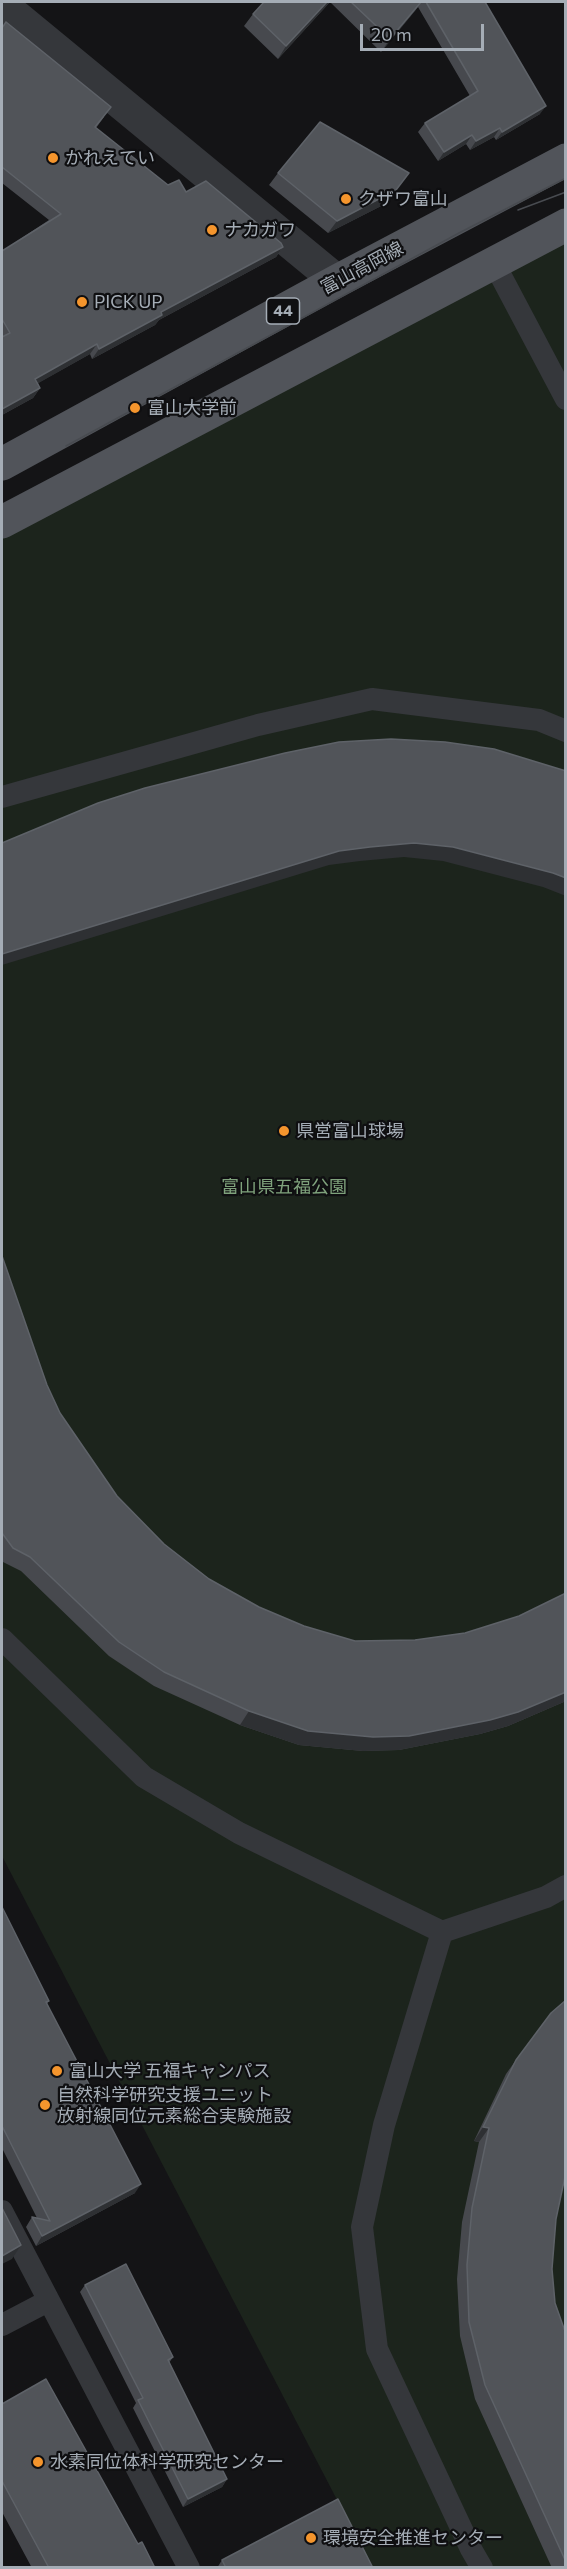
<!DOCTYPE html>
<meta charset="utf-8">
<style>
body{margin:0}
#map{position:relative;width:567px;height:2569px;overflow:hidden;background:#141416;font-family:Commissioner,sans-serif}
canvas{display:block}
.frame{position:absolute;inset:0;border:3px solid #a5adb6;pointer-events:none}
.scale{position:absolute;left:360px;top:24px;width:124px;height:27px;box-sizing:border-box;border:3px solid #a5adb6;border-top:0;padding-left:8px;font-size:18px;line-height:21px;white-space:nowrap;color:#a5adb6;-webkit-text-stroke:4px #0f0f11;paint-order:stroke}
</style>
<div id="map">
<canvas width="567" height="2569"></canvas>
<div class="frame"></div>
<div class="scale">20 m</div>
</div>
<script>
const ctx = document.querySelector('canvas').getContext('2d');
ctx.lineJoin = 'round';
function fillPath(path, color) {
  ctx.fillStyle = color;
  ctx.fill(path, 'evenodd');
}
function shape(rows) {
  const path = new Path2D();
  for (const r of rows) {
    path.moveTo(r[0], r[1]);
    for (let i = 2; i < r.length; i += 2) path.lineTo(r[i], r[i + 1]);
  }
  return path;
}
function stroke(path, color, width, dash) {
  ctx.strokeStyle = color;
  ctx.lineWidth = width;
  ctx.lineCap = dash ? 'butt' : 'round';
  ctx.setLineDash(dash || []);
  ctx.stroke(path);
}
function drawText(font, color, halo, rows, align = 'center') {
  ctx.font = font + ' Commissioner,"Noto Sans JP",sans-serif';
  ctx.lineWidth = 4.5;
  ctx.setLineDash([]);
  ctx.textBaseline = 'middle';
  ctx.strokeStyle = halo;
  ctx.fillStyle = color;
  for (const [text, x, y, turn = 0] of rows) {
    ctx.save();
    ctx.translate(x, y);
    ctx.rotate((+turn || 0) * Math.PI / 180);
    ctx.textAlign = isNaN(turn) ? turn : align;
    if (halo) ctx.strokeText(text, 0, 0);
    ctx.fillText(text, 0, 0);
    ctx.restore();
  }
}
fillPath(shape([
 [565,228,565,2567,372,2567,2,1856,2,519]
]), '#1c241c');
stroke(shape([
 [494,263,566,399],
 [2,797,258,725,372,699,539,720,566,731],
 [2,1639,144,1777,239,1833,442,1932,546,1897,566,1886],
 [442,1932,384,2125,362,2227,377,2349,471,2549,482,2568],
 [2,2211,189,2568],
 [2,2325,48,2301]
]), '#35373b', 22);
stroke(shape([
 [2,5,337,281]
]), '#35373b', 33);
stroke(shape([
 [2,464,337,281,566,160],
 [2,522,566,225]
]), '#51545a', 33);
stroke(shape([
 [518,210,566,192],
 [66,446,459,233,566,178]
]), '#484b50', 1.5);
fillPath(shape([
 [264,2,485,2,540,114,496,140,494,137,470,150,466,144,438,161,418,132,425,123,470,96,418,7,381,52,330,2,278,59,244,26,253,14],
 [2,28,104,117,96,128,168,185,186,192,283,247,276,257,159,320,155,325,92,359,90,354,38,383,40,388,33,398,2,415,2,251,49,220,2,183],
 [278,173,400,185,387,203,328,233,269,185],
 [2,1256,47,1385,60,1413,117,1496,164,1544,209,1579,259,1607,304,1626,355,1641,415,1640,465,1633,519,1616,566,1593,566,1701,508,1726,480,1734,399,1750,363,1751,299,1745,240,1725,154,1686,109,1656,21,1571,3,1562,2,1560],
 [2,1907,49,2001,47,2004,135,2193,36,2246,26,2227,32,2217,37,2218,2,2148],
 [516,2060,556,2219,552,2269,555,2303,566,2334,566,2568,552,2568,475,2399,460,2336,457,2279,462,2222,479,2142,474,2141,506,2074],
 [85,2285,173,2357,169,2363,227,2479,222,2487,183,2507,133,2408,136,2403,80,2292],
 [2,2404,138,2544,155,2568,32,2568,2,2512],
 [222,2560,373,2568,217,2568]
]), '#47494e');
fillPath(shape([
 [327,2,330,2,278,59,286,46],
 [421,2,415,11,381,52,390,39],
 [546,106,540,114,496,140,502,132],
 [500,128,494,137,470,150,476,141],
 [472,135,466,144,438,161,444,152],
 [409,173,387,203,328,233,337,221],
 [283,247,276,257,159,320,155,325,92,359,99,349,161,312],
 [97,344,90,354,28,389,35,379],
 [40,388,33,398,2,415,2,409],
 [414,843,453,847,553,873,566,878,566,896,543,887,443,861,404,857,360,861,329,865,2,965,2,954,339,851,370,847],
 [566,1692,566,1701,508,1726,480,1734,399,1750,363,1751,299,1745,240,1725,249,1711],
 [483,2127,489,2128,479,2142,474,2141],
 [141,2184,135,2193,36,2246,42,2236],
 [21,2245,12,2259,2,2264,2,2256],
 [227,2479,222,2487,183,2507,188,2499]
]), '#2e3033');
const building = shape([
 [264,2,327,2,286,46,253,14,264,2],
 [351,2,421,2,390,39,351,2],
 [426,2,485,2,546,106,502,132,500,128,476,141,472,135,444,152,425,123,478,91,426,2],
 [6,22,111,107,95,127,168,185,179,180,186,192,206,181,281,243,283,247,161,312,162,315,99,349,97,344,35,379,40,388,2,409,2,337,10,333,2,319,2,251,61,214,2,167,2,28,6,22],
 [320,122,409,173,396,190,337,221,278,173,320,122],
 [391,739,445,742,494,749,566,771,566,878,553,873,453,847,414,843,370,847,339,851,2,954,2,843,98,803,145,788,285,753,339,742,391,739],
 [2,1256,47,1385,60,1413,117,1496,164,1544,209,1579,259,1607,304,1626,355,1641,415,1640,465,1633,519,1616,566,1593,566,1692,518,1712,490,1720,409,1736,373,1737,308,1731,249,1711,164,1672,119,1642,30,1557,13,1548,2,1533,2,1256],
 [2,1907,49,2001,46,2002,141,2184,42,2236,32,2217,50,2221,2,2126,2,1907],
 [566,2000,566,2172,556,2219,552,2269,555,2303,566,2334,566,2562,485,2385,469,2322,467,2265,472,2208,489,2128,483,2127,516,2060,551,2013,566,2000],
 [2,2208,21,2245,2,2256,2,2208],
 [126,2264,173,2357,168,2360,227,2479,188,2499,138,2400,143,2398,85,2285,126,2264],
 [46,2379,138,2544,142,2542,155,2568,49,2568,2,2481,2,2404,46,2379],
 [338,2499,373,2568,226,2568,222,2560,338,2499]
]);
fillPath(building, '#515459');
stroke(building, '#5e6268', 1.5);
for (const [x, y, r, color] of [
 [53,158,6,"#f4952d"],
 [346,199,6,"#f4952d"],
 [212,230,6,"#f4952d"],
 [82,302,6,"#f4952d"],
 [135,408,6,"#f4952d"],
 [284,1131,6,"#f4952d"],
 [57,2071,6,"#f4952d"],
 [45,2105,6,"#f4952d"],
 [38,2462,6,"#f4952d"],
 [311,2538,6,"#f4952d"]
]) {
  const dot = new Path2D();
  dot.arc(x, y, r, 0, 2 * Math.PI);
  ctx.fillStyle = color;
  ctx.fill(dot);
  stroke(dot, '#0f0f11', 2);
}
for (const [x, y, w] of [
 [283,311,33]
]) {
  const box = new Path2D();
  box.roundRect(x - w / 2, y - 13, w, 26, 4.5);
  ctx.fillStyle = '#0f0f11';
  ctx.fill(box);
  stroke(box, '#a5adb6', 1.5);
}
drawText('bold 16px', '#a5adb6', null, [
 ["44",283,311]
]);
drawText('18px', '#a5adb6', '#0f0f11', [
 ["かれえてい",65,158],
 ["クザワ富山",358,199],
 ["ナカガワ",224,230],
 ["PICK UP",94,302],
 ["富山大学前",147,408],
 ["県営富山球場",296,1131],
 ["富山大学 五福キャンパス",69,2071],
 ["自然科学研究支援ユニット",57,2095],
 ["放射線同位元素総合実験施設",57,2116],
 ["水素同位体科学研究センター",50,2462],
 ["環境安全推進センター",323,2538]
], 'left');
drawText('18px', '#a5adb6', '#0f0f11', [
 ["富山高岡線",362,268,-28]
]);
drawText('18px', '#7fa27c', '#0f0f11', [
 ["富山県五福公園",284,1187]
]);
</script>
